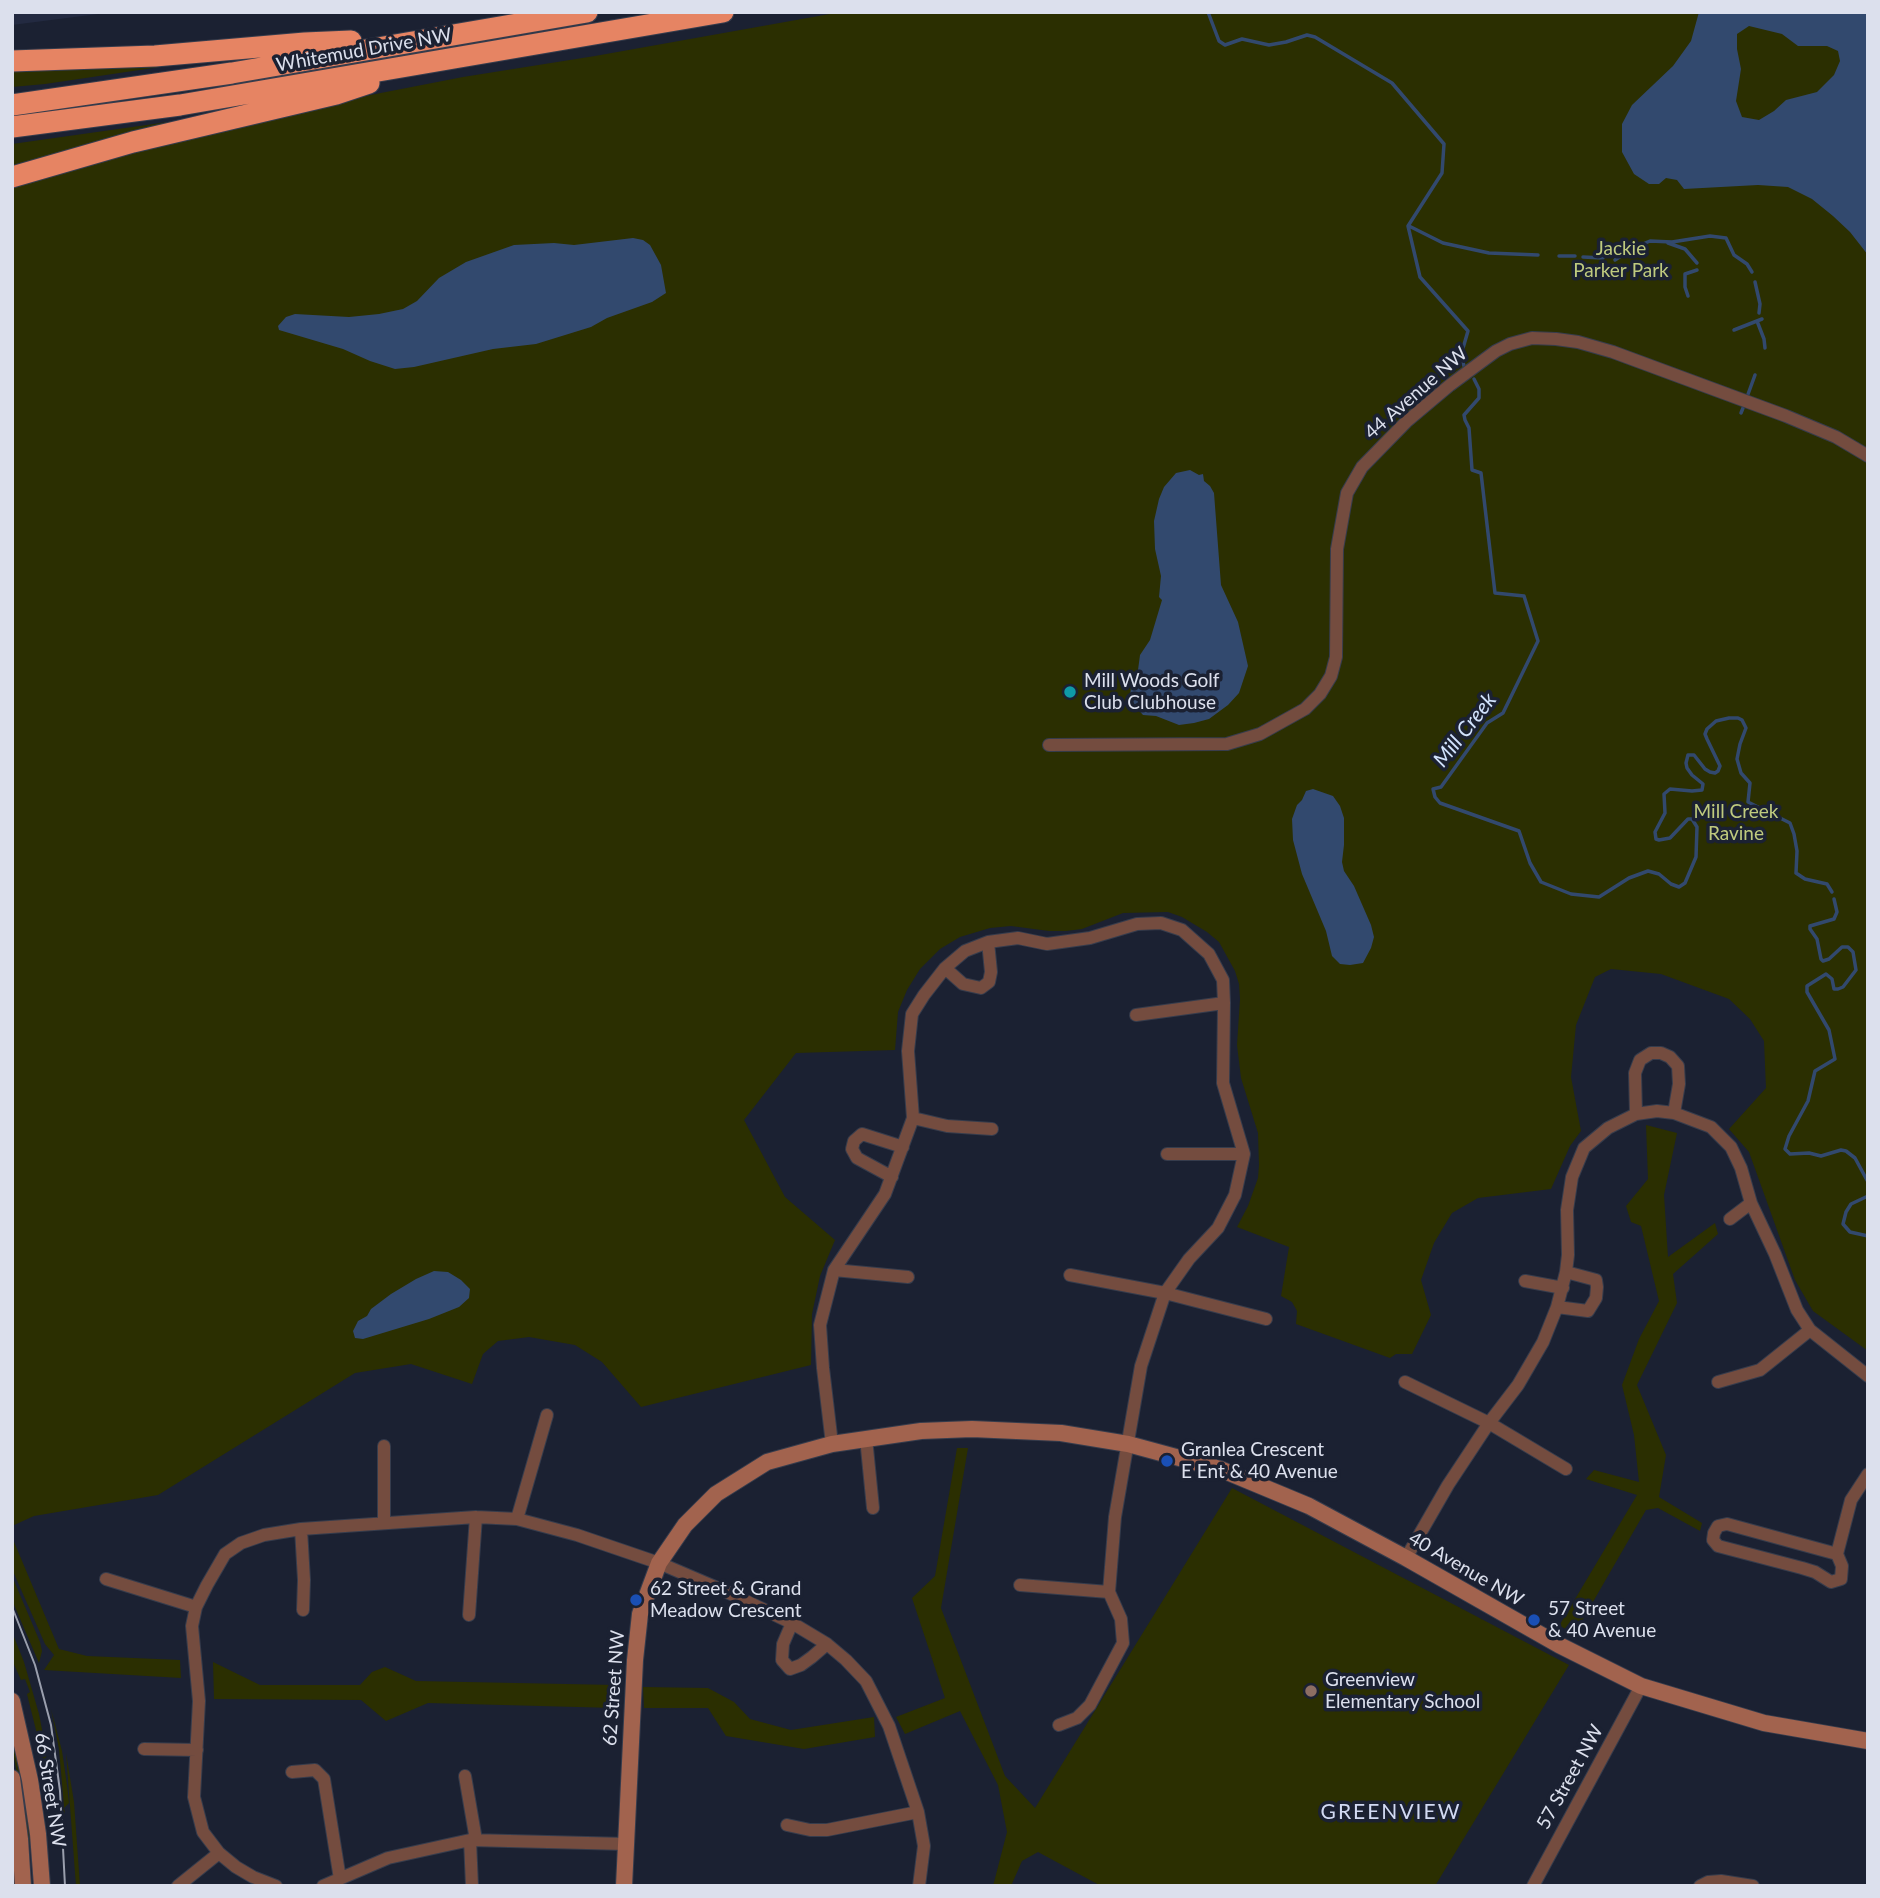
<!DOCTYPE html>
<style>
body{margin:0}
#map{position:relative;width:1880px;height:1898px;overflow:hidden;background:#1b2132;font-family:Lato,sans-serif}
canvas{display:block}
.frame{position:absolute;inset:0;border:14px solid #dce0ed;pointer-events:none}
</style>
<div id="map">
<canvas width="1880" height="1898"></canvas>
<div class="frame"></div>
</div>
<script>
const ctx = document.querySelector('canvas').getContext('2d');
ctx.lineJoin = 'round';
function fillPath(path, color) {
  ctx.fillStyle = color;
  ctx.fill(path, 'evenodd');
}
function shape(rows) {
  const path = new Path2D();
  for (const r of rows) {
    path.moveTo(r[0], r[1]);
    for (let i = 2; i < r.length; i += 2) path.lineTo(r[i], r[i + 1]);
  }
  return path;
}
function stroke(path, color, width, dash) {
  ctx.strokeStyle = color;
  ctx.lineWidth = width;
  ctx.lineCap = dash ? 'butt' : 'round';
  ctx.setLineDash(dash || []);
  ctx.stroke(path);
}
function drawText(font, color, halo, rows, align = 'center') {
  ctx.font = font + ' Lato,sans-serif';
  ctx.lineWidth = 7;
  ctx.setLineDash([]);
  ctx.textBaseline = 'middle';
  ctx.strokeStyle = halo;
  ctx.fillStyle = color;
  for (const [text, x, y, turn = 0] of rows) {
    ctx.save();
    ctx.translate(x, y);
    ctx.rotate((+turn || 0) * Math.PI / 180);
    ctx.textAlign = isNaN(turn) ? turn : align;
    if (halo) ctx.strokeText(text, 0, 0);
    ctx.fillText(text, 0, 0);
    ctx.restore();
  }
}
fillPath(shape([
 [12,12,114,12,12,25]
]), '#232a41');
fillPath(shape([
 [841,12,1868,12,1868,1351,1813,1311,1795,1280,1749,1152,1729,1129,1766,1088,1764,1041,1750,1019,1729,999,1661,974,1611,969,1595,977,1576,1025,1571,1077,1581,1131,1570,1146,1551,1189,1478,1198,1452,1213,1434,1243,1421,1280,1431,1315,1412,1354,1396,1354,1390,1358,1296,1324,1297,1311,1292,1302,1281,1296,1289,1247,1237,1227,1248,1206,1258,1178,1259,1165,1258,1133,1241,1078,1237,1045,1240,999,1239,984,1235,971,1219,942,1207,932,1182,917,1168,912,1123,913,1082,929,1066,931,1049,931,1011,926,990,928,960,937,940,949,920,969,907,990,898,1012,895,1050,796,1053,744,1120,785,1197,835,1240,820,1276,812,1314,811,1365,641,1407,602,1362,575,1345,529,1337,498,1341,483,1354,472,1384,411,1364,355,1373,158,1495,34,1516,12,1526,12,186,105,158,350,99,463,77,595,56],
 [180,64,45,84,12,87,12,68],
 [189,119,12,171,12,144],
 [1646,1125,1677,1133,1664,1195,1668,1257,1715,1223,1718,1234,1673,1274,1677,1303,1637,1385,1666,1455,1659,1497,1702,1523,1700,1531,1658,1508,1646,1510,1575,1633,1559,1626,1637,1495,1586,1479,1594,1470,1639,1482,1634,1435,1622,1385,1639,1339,1659,1301,1641,1226,1631,1222,1626,1206,1648,1179],
 [957,1448,968,1448,941,1608,1005,1776,1035,1808,1232,1488,1569,1665,1435,1886,1101,1886,1038,1852,1022,1861,1011,1886,993,1886,1007,1832,998,1785,960,1711,905,1734,896,1717,945,1698,912,1598,935,1576],
 [12,1537,59,1649,87,1656,180,1660,181,1678,44,1670,54,1655,45,1644,12,1569],
 [12,1576,40,1642,42,1651,39,1663,12,1600],
 [12,1632,24,1662,39,1714,45,1745,50,1793,48,1793,42,1754,27,1694,30,1692,25,1679,21,1680,12,1660],
 [213,1662,260,1685,360,1685,372,1672,385,1667,416,1681,616,1685,615,1708,428,1703,386,1721,361,1700,214,1699],
 [643,1687,708,1688,734,1702,750,1719,791,1730,874,1717,875,1737,804,1749,726,1736,708,1708,644,1708],
 [51,1709,62,1751,67,1785,69,1803,64,1808,65,1814,63,1814,64,1806,59,1749],
 [12,1727,19,1755,32,1845,30,1846,29,1841,12,1746],
 [66,1753,74,1802,80,1886,76,1886]
]), '#2b2f01');
fillPath(shape([
 [1699,12,1868,12,1868,255,1850,232,1833,216,1812,199,1788,187,1758,185,1684,189,1677,180,1666,178,1659,184,1649,184,1634,174,1622,152,1622,124,1632,105,1673,66,1691,41],
 [1749,26,1782,34,1798,46,1827,46,1838,51,1840,61,1834,75,1817,92,1786,100,1774,111,1759,120,1742,117,1736,101,1741,69,1737,49,1737,34],
 [633,238,643,240,650,245,661,265,666,293,652,302,607,318,591,327,536,344,493,349,414,367,395,369,370,361,343,349,279,330,278,326,286,317,295,314,349,317,379,314,403,309,417,301,439,278,466,262,514,245,554,243,574,245],
 [1190,470,1199,475,1203,474,1204,481,1210,486,1214,493,1221,585,1238,622,1248,666,1239,693,1228,705,1209,719,1194,723,1179,725,1156,716,1143,715,1136,707,1130,697,1132,676,1138,670,1140,655,1150,640,1162,600,1159,597,1161,576,1155,549,1154,521,1159,499,1164,487,1176,473],
 [1313,789,1333,796,1340,806,1344,818,1344,845,1342,862,1344,871,1354,886,1371,925,1374,937,1371,948,1363,963,1350,965,1340,964,1332,956,1326,931,1302,874,1293,840,1292,819,1297,805,1302,800,1306,791],
 [434,1271,448,1272,461,1280,470,1289,469,1298,459,1307,429,1319,363,1339,355,1338,353,1331,358,1321,367,1316,371,1309,391,1294,416,1279]
]), '#32496e');
stroke(shape([
 [1208,12,1219,41,1225,45,1242,39,1269,45,1286,42,1307,35,1315,37,1392,83,1444,144,1442,173,1408,226,1420,277,1468,331,1461,355,1464,366],
 [1409,226,1443,243,1489,253,1538,255],
 [1668,243,1685,249,1697,263],
 [1559,256,1575,256],
 [1583,257,1603,258],
 [1615,260,1631,249,1650,241,1672,242,1710,236,1726,238,1734,255,1747,264,1752,272],
 [1755,282,1760,304,1759,313],
 [1688,296,1685,287,1685,274,1697,270],
 [1757,321,1764,339,1765,348],
 [1734,330,1762,319],
 [1474,379,1479,389,1479,398,1464,415,1465,420,1469,428,1472,470,1481,473,1495,593,1524,596,1538,641,1503,713,1487,723,1441,787,1433,789,1435,797,1440,803,1519,831,1530,863,1541,882,1571,894,1599,897,1629,878,1648,871,1659,874,1671,884,1679,887,1685,883,1696,857,1697,827,1692,819,1688,819,1670,838,1659,840,1656,839,1655,832,1665,813,1664,794,1670,789,1692,791,1702,790,1703,784,1692,775,1687,768,1686,763,1688,755,1694,755,1705,769,1710,772,1715,773,1718,771,1720,766,1707,739,1705,734,1707,729,1716,721,1729,718,1738,718,1742,720,1746,728,1740,744,1737,759,1741,773,1750,783,1748,802,1790,823,1794,834,1797,851,1796,873,1805,879,1827,884,1832,892],
 [1747,397,1755,375],
 [1741,413,1743,408],
 [1834,899,1837,912,1834,919,1810,926,1810,929,1817,939,1821,959,1823,961,1829,959,1842,947,1848,947,1853,952,1856,970,1843,987,1838,989,1834,989,1832,979,1826,974,1807,986,1807,992,1829,1030,1835,1059,1815,1071,1808,1101,1789,1136,1785,1149,1790,1154,1809,1153,1821,1156,1841,1150,1846,1151,1855,1158,1868,1182],
 [1868,1196,1851,1204,1846,1212,1843,1224,1850,1232,1868,1236]
]), '#32496e', 3.5);
const street = shape([
 [1049,745,1227,744,1260,734,1305,709,1320,694,1331,676,1336,657,1337,549,1347,493,1362,467,1406,422,1450,385,1496,351,1510,344,1532,338,1556,339,1578,342,1613,352,1786,416,1836,437,1868,456],
 [945,968,963,984,981,988,989,982,991,972,988,942],
 [1136,1015,1224,1003],
 [1636,1114,1635,1073,1640,1060,1651,1053,1661,1053,1670,1057,1678,1066,1679,1084,1674,1113],
 [913,1118,947,1126,992,1129],
 [1167,1154,1244,1154],
 [892,1177,857,1158,852,1149,854,1141,862,1134,903,1147],
 [1730,1219,1751,1203],
 [834,1270,908,1277],
 [1070,1275,1165,1293,1266,1319],
 [1525,1281,1563,1288],
 [1557,1307,1588,1311,1596,1298,1597,1287,1596,1280,1566,1272],
 [1405,1382,1489,1423,1566,1469],
 [1718,1382,1760,1370,1810,1330],
 [866,1438,873,1508],
 [832,1444,823,1368,820,1325,834,1270,885,1194,913,1118,908,1051,912,1014,924,995,945,968,965,951,988,942,1018,938,1047,944,1090,938,1137,924,1161,923,1182,930,1209,954,1223,980,1224,1003,1223,1083,1244,1154,1235,1195,1218,1228,1189,1259,1165,1293,1141,1366,1115,1517,1109,1592,1121,1619,1123,1643,1090,1705,1077,1718,1059,1725],
 [384,1446,384,1522],
 [517,1519,547,1415],
 [301,1529,304,1580,303,1610],
 [1837,1554,1727,1524,1718,1526,1714,1533,1713,1540,1718,1546,1802,1568,1815,1572,1831,1582,1841,1579,1842,1566,1837,1554,1851,1500,1868,1474],
 [1406,1558,1448,1485,1489,1423,1518,1385,1543,1342,1557,1307,1566,1272,1568,1255,1567,1210,1572,1177,1584,1148,1608,1128,1636,1114,1657,1111,1674,1113,1711,1127,1731,1147,1741,1168,1751,1203,1775,1254,1797,1310,1810,1330,1868,1376],
 [106,1579,196,1607],
 [1020,1585,1109,1592],
 [469,1615,476,1517],
 [792,1623,783,1644,782,1660,790,1669,801,1665,812,1657,827,1644],
 [144,1749,197,1750],
 [292,1772,315,1770,324,1779,340,1879],
 [465,1776,476,1840],
 [787,1825,810,1830,827,1830,918,1812],
 [470,1840,472,1886],
 [178,1886,219,1853],
 [276,1886,253,1877,236,1867,219,1853,203,1832,194,1797,199,1701,192,1626,196,1607,207,1585,225,1554,241,1543,264,1535,301,1529,476,1517,517,1519,577,1535,659,1563,729,1593,792,1623,827,1644,846,1660,866,1681,889,1726,918,1812,924,1846,919,1886],
 [323,1886,388,1858,470,1840,626,1844],
 [1533,1886,1641,1686],
 [1700,1886,1708,1882,1721,1881,1753,1886]
]);
const secondary = shape([
 [12,1701,30,1780,38,1834,42,1886],
 [12,1778,20,1839,23,1886],
 [624,1886,635,1660,640,1614,659,1563,685,1525,716,1494,767,1462,832,1444,921,1431,972,1429,1061,1433,1128,1444,1220,1469,1309,1506,1406,1558,1559,1645,1641,1686,1764,1723,1868,1741]
]);
const highway = shape([
 [12,61,155,56,305,43,351,41],
 [12,105,232,73,587,12],
 [12,127,180,105,723,12],
 [12,177,133,142,336,94,369,83]
]);
stroke(street, '#363c4c', 14);
stroke(secondary, '#363c4c', 18);
stroke(highway, '#363c4c', 23);
stroke(street, '#744c3f', 12);
stroke(secondary, '#a2634e', 16);
stroke(highway, '#e68463', 21);
stroke(shape([
 [12,1607,35,1665,51,1725,60,1791,65,1886]
]), '#9a9fad', 2);
for (const [x, y, r, color] of [
 [1070,692,7,"#0f9aa8"],
 [1167,1461,7,"#1a4fb4"],
 [636,1600,7,"#1a4fb4"],
 [1534,1620,7,"#1a4fb4"],
 [1311,1691,7,"#8d6e63"]
]) {
  const dot = new Path2D();
  dot.arc(x, y, r, 0, 2 * Math.PI);
  ctx.fillStyle = color;
  ctx.fill(dot);
  stroke(dot, '#1b2132', 2.5);
}
drawText('19px', '#dce0ed', '#1b2132', [
 ["Whitemud Drive NW",364,50,-10],
 ["44 Avenue NW",1416,393,-41],
 ["40 Avenue NW",1466,1569,30],
 ["62 Street NW",614,1688,-86],
 ["57 Street NW",1570,1777,-61],
 ["66 Street NW",50,1790,81]
]);
drawText('19px', '#bfca7e', '#1b2132', [
 ["Jackie",1621,249],
 ["Parker Park",1621,271],
 ["Mill Creek",1736,812],
 ["Ravine",1736,834]
]);
drawText('19px', '#dce0ed', '#1b2132', [
 ["Mill Woods Golf",1084,681],
 ["Club Clubhouse",1084,703],
 ["Granlea Crescent",1181,1450],
 ["E Ent & 40 Avenue",1181,1472],
 ["62 Street & Grand",650,1589],
 ["Meadow Crescent",650,1611],
 ["57 Street",1548,1609],
 ["& 40 Avenue",1548,1631],
 ["Greenview",1325,1680],
 ["Elementary School",1325,1702]
], 'left');
drawText('italic 21px', '#d2e3fd', '#1b2132', [
 ["Mill Creek",1465,730,-52]
]);
ctx.letterSpacing = '2px';
drawText('21px', '#d2daf2', '#1b2132', [
 ["GREENVIEW",1391,1812]
]);
ctx.letterSpacing = '0px';
</script>
